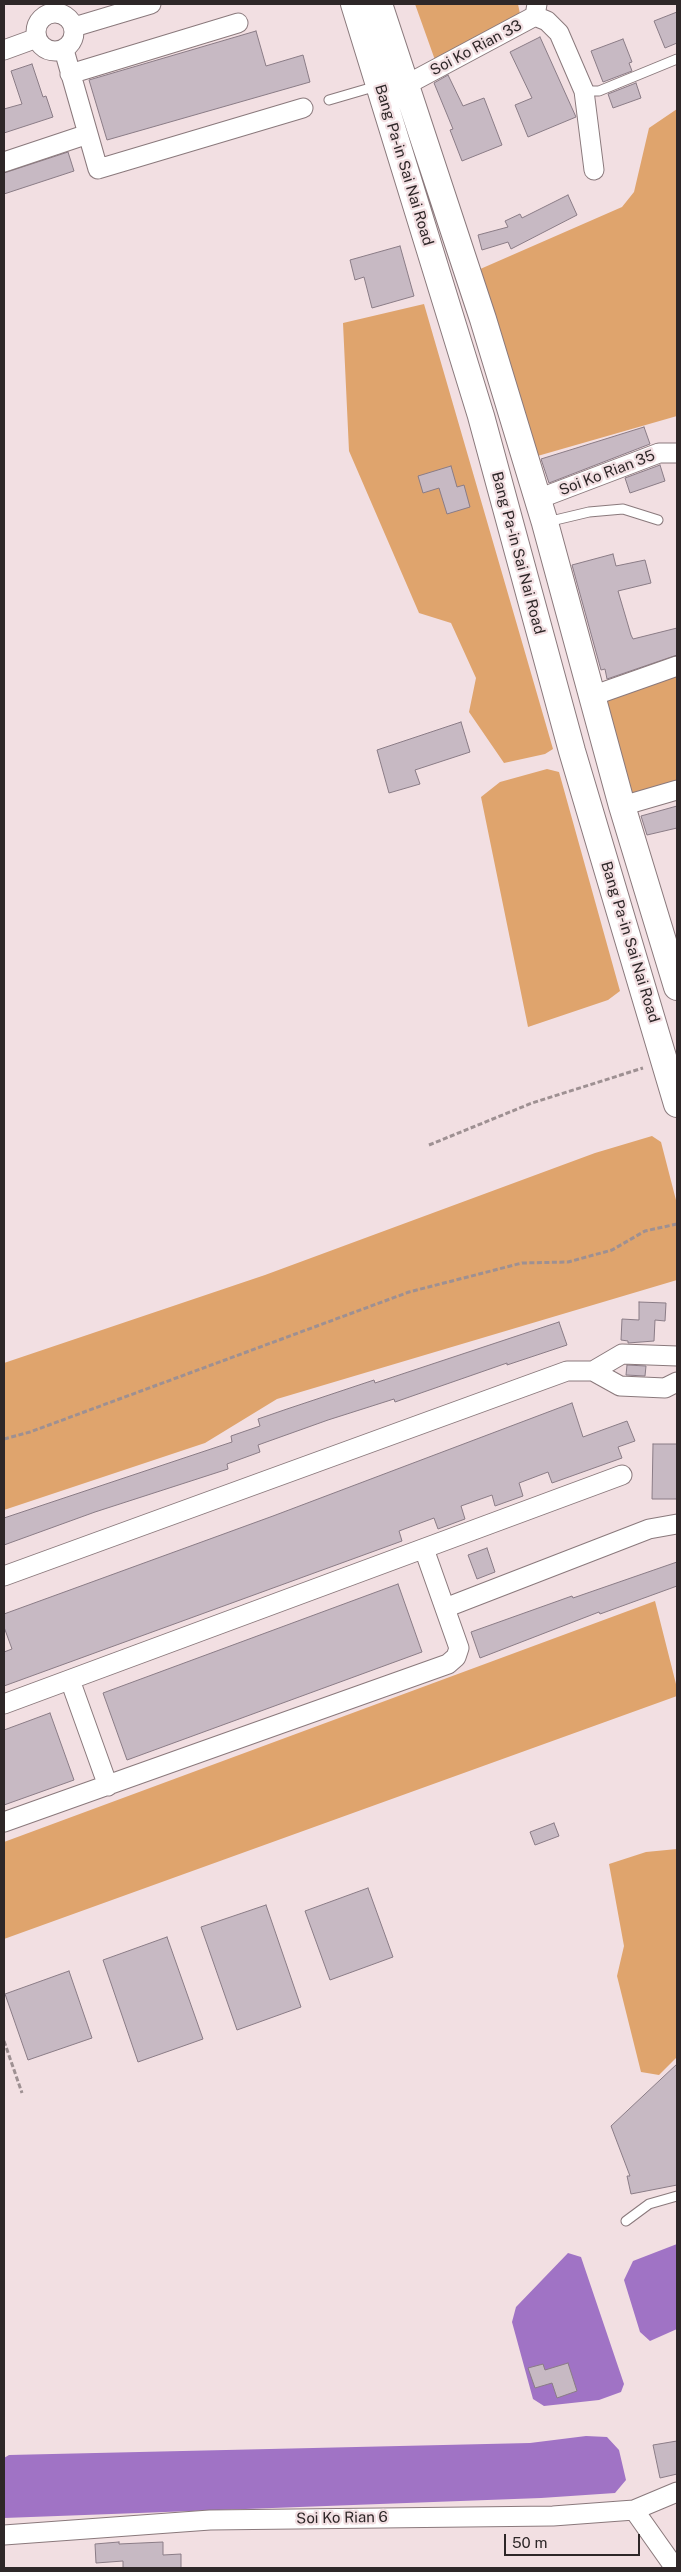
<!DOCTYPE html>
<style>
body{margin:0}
#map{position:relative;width:681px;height:2572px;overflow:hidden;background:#f2dfe2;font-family:"Public Sans",sans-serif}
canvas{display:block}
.frame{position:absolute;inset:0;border:5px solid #2e2728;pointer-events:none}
.scale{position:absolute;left:504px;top:2534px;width:136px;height:22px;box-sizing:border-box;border:2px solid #2e2728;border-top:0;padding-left:6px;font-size:15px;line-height:18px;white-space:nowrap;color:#2e2728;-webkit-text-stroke:4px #f2dfe2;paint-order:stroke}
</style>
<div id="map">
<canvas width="681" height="2572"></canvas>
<div class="frame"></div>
<div class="scale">50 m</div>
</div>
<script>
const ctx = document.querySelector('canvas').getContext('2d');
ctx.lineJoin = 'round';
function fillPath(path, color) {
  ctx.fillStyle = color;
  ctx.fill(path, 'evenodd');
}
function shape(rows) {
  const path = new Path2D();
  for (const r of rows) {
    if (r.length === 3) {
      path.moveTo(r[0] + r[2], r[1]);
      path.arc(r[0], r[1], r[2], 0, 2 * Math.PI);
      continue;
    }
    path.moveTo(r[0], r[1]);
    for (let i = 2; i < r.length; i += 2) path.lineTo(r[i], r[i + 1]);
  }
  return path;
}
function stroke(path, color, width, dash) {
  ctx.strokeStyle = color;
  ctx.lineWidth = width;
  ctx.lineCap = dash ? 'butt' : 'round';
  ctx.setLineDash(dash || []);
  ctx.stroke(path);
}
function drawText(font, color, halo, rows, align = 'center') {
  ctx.font = font + ' "Public Sans",sans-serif';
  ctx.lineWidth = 4.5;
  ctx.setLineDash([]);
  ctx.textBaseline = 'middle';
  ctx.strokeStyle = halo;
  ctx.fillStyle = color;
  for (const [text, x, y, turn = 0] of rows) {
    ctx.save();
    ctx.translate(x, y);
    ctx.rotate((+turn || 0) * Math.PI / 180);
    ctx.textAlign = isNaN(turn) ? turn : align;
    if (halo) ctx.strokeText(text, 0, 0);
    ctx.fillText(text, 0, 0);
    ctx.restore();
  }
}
fillPath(shape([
 [415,4,518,4,520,14,435,60],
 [677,109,677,416,534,457,478,270,622,207,634,192,649,128],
 [424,304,553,749,545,754,504,763,469,712,476,678,451,623,419,613,349,451,343,323],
 [677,673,677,786,628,795,603,704,607,698],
 [547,769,559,772,620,991,608,1000,528,1027,481,797,500,782],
 [652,1136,661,1142,677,1204,677,1280,277,1399,205,1443,4,1510,4,1363,265,1275,595,1153],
 [655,1601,677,1688,677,1696,4,1939,4,1842],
 [677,1849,677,2057,659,2075,641,2072,617,1976,624,1946,609,1864,646,1852]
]), '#dfa46d');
fillPath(shape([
 [677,2244,677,2329,650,2341,640,2332,624,2280,633,2261],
 [568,2253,581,2257,624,2384,621,2392,599,2400,544,2406,533,2399,512,2322,516,2307],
 [586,2436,607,2437,619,2450,626,2480,615,2493,541,2498,4,2518,4,2458,9,2455,530,2443]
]), '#a073c5');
const building = shape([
 [677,12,677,43,665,48,654,21,677,12],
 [256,31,266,66,303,55,310,82,107,140,89,80,256,31],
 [540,37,576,117,528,137,515,105,532,98,510,52,540,37],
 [623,39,632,62,629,63,632,71,603,82,591,51,623,39],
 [32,64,43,97,46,96,53,117,4,133,4,109,22,104,11,71,32,64],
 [448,75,463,106,484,98,502,145,462,161,450,130,453,129,434,83,448,75],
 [636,83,641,98,613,108,608,94,636,83],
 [68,152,74,171,4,194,4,173,68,152],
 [568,195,577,215,511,249,508,242,482,250,478,235,508,227,505,221,520,214,522,218,568,195],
 [400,246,414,296,372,308,364,277,355,280,350,260,400,246],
 [644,427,650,444,549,483,541,459,644,427],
 [660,465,665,481,630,493,625,478,660,465],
 [451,466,457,487,464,485,470,507,447,514,439,488,423,493,418,476,451,466],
 [613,554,616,566,645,560,651,583,618,591,631,635,633,639,677,628,677,655,607,679,605,669,601,670,572,565,613,554],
 [461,722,470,752,415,770,420,784,389,793,377,750,461,722],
 [677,806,677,828,647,835,641,816,677,806],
 [639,1302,666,1303,665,1321,655,1320,654,1341,628,1343,628,1341,621,1340,622,1319,639,1320,639,1302],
 [559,1322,567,1345,507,1365,507,1363,395,1402,394,1399,328,1420,258,1445,260,1452,227,1464,228,1469,95,1512,4,1545,4,1518,232,1442,231,1436,260,1426,258,1419,287,1409,374,1380,375,1383,559,1322],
 [627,1365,646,1366,645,1376,626,1375,627,1365],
 [572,1403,583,1437,627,1421,635,1441,618,1447,622,1458,552,1483,548,1472,519,1483,523,1496,495,1506,492,1495,461,1506,465,1519,438,1529,434,1518,399,1531,402,1541,4,1686,4,1652,12,1649,4,1627,4,1614,273,1516,572,1403],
 [653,1444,677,1444,677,1499,652,1499,653,1444],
 [487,1548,495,1572,477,1579,468,1555,487,1548],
 [677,1562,677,1586,600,1614,599,1612,480,1658,471,1632,572,1596,573,1598,677,1562],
 [398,1584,422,1652,127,1760,103,1693,398,1584],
 [50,1713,74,1780,4,1805,4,1730,50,1713],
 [554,1823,559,1836,535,1845,530,1832,554,1823],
 [368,1888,393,1957,330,1980,305,1911,368,1888],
 [266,1905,301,2007,237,2030,201,1927,266,1905],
 [167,1937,203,2039,138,2062,103,1960,167,1937],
 [69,1971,92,2038,28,2060,5,1994,69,1971],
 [677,2064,677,2185,631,2194,627,2176,630,2176,611,2126,677,2064],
 [568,2363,577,2391,557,2398,552,2383,535,2388,528,2368,543,2364,545,2370,568,2363],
 [677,2441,677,2474,660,2478,653,2445,677,2441],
 [119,2542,119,2544,163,2542,163,2555,181,2554,181,2568,123,2568,123,2561,96,2563,95,2544,119,2542]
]);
fillPath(building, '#c7b9c3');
stroke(building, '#8a7c86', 1);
const service = shape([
 [584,91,599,91,677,59],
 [329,100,377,86],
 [547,522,589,512,623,509,658,520],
 [626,2221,649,2204,677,2196]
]);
const minor = shape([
 [55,32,19],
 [535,16,547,21,559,33,584,91,594,170],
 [74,27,151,4],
 [4,50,37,38],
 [64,50,98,169,303,108],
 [70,74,238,23],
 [406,85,535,16,537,4],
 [4,162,88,134],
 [538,499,659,453,677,453],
 [592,696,677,666],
 [622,806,677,790],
 [593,1371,622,1354,677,1356],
 [4,1576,567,1371,593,1371,620,1386,665,1388,677,1382],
 [445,1608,649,1529,677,1524],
 [70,1680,108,1786],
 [4,1704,622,1475],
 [4,1822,448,1664,456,1657,459,1648,424,1549],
 [634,2510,675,2568],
 [4,2535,210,2520,553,2516,634,2510,677,2492]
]);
const secondary = shape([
 [354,4,481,416,572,751,677,1104],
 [379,4,483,319,545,523,622,806,677,987]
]);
stroke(service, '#8a797c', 11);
stroke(minor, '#8a797c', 21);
stroke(secondary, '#8a797c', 28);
stroke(shape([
 [429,1145,532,1103,643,1068],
 [4,1439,30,1432,409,1292,522,1263,568,1262,612,1250,645,1231,677,1224],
 [4,2041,22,2093]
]), '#9e9092', 3, [5, 2.5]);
stroke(service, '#fff', 9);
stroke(minor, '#fff', 19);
stroke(secondary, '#fff', 26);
drawText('15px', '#2e2728', '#f2dfe2', [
 ["Soi Ko Rian 33",476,48,-28],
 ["Bang Pa-in Sai Nai Road",404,165,73],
 ["Soi Ko Rian 35",607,473,-21],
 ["Bang Pa-in Sai Nai Road",518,553,75],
 ["Bang Pa-in Sai Nai Road",630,942,73],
 ["Soi Ko Rian 6",342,2518,-1]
]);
</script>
